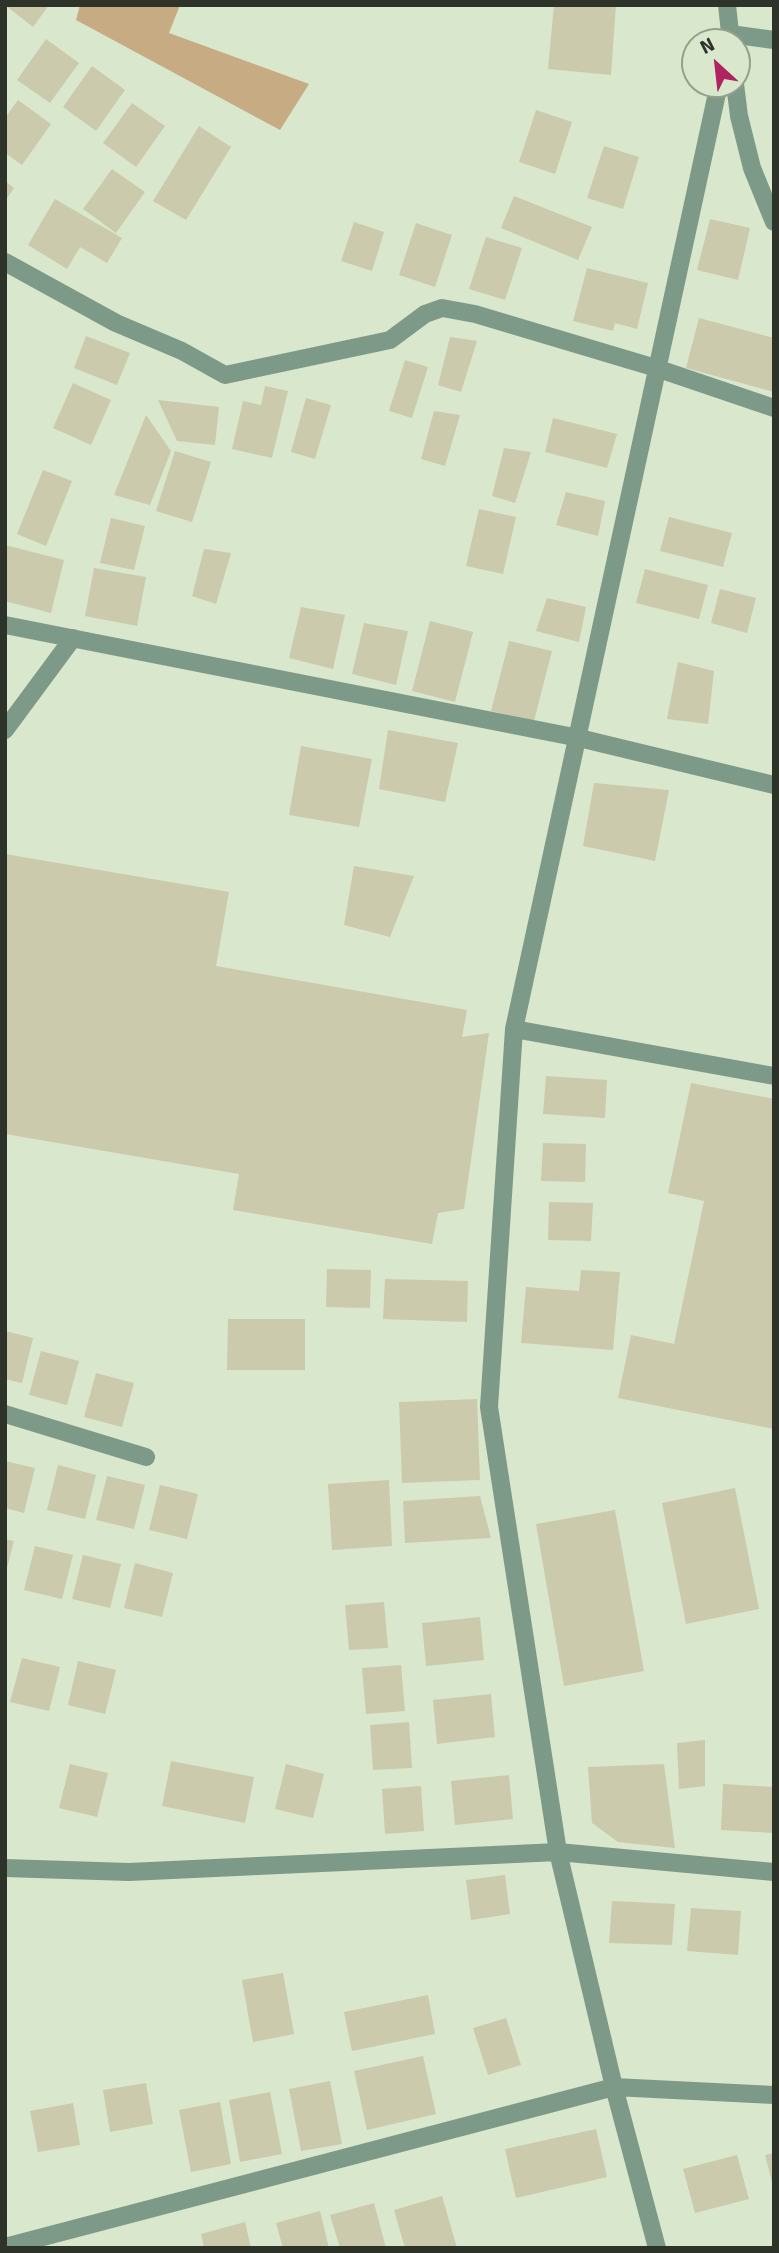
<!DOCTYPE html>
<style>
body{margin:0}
#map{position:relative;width:779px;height:2253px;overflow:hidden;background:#d9e7cc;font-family:Signika,sans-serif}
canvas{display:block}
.frame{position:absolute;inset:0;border:7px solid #2e3329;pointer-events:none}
.north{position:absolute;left:681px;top:28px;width:70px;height:70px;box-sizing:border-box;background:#d9e7cc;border:2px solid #959f8b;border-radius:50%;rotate:333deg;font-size:19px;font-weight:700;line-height:28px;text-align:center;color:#2e3329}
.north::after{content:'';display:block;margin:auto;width:24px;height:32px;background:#ae2360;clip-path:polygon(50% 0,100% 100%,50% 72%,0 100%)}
</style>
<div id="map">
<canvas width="779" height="2253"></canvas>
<div class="frame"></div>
<div class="north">N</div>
</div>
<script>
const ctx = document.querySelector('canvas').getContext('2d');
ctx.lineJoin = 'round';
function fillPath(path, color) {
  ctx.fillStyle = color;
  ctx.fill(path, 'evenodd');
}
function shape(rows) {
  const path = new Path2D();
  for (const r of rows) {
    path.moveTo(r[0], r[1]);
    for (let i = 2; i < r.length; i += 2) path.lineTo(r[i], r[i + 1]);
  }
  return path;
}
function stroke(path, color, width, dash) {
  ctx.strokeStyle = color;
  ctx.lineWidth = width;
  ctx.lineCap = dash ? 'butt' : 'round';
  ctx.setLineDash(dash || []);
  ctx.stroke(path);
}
fillPath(shape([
 [80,5,180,5,169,33,309,84,280,130,76,20]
]), '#c6ab83');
fillPath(shape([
 [5,5,49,5,33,27],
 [554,5,616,5,611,75,548,69],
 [46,39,79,63,50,103,17,80],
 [92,66,125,90,96,131,63,107],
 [18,100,51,124,22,165,5,153,5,118],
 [132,103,165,126,136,167,103,143],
 [536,110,572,122,555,174,519,162],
 [199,126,231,147,186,220,153,201],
 [604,146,639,157,623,209,587,198],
 [112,169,145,192,116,233,83,209],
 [5,181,14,188,5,201],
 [514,196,592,227,578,260,501,228],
 [55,199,122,238,107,263,80,247,67,269,28,245],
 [710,219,750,228,738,280,697,270],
 [354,222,384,232,372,271,341,261],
 [416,223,452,235,435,287,399,275],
 [486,237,522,248,505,300,469,289],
 [587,268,648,283,637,329,615,323,613,331,573,321],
 [699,318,774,338,774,392,686,368],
 [86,336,130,353,117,385,74,368],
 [450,337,477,341,461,392,438,385],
 [405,360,428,367,412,418,389,411],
 [73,383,111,400,91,445,53,428],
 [265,386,288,391,272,458,232,449,243,401,261,405],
 [306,398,331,405,315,459,291,452],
 [158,400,219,407,215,445,177,441],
 [434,411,460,415,445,466,421,459],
 [146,415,171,451,150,505,114,495],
 [553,418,617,434,607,468,545,452],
 [504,448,531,452,515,503,492,496],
 [175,451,211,462,192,522,156,511],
 [43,470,72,481,46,546,17,534],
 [566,492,605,501,598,536,556,525],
 [479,509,516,517,503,574,466,566],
 [669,517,732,533,723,567,660,551],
 [111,518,145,526,134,570,100,563],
 [5,545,64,560,51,613,5,601],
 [204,549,231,553,216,604,192,596],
 [94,568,146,577,137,626,85,616],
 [645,569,708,585,699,619,636,603],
 [720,589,756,598,747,633,711,623],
 [547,598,586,607,579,642,536,631],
 [301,607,345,615,333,669,289,658],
 [430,621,473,632,455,702,412,691],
 [364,623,408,631,396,685,352,674],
 [509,641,552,651,534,721,491,711],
 [678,662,714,671,708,724,667,719],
 [388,730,458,743,445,802,379,789],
 [301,746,372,759,359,827,289,815],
 [594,783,669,790,655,861,583,846],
 [5,854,229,892,216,966,467,1010,462,1037,489,1033,464,1209,438,1213,432,1244,233,1210,239,1174,5,1134],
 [354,866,414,876,390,937,344,925],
 [546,1076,607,1080,605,1118,543,1114],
 [691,1083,774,1099,774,1429,618,1398,631,1335,674,1344,704,1201,668,1193],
 [543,1143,586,1144,585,1182,541,1181],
 [549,1202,593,1203,591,1241,548,1240],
 [327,1269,371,1270,370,1308,326,1307],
 [581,1270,620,1272,613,1350,521,1343,526,1287,579,1291],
 [385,1279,468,1281,467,1322,383,1319],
 [228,1319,305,1319,305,1370,227,1370],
 [5,1331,33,1338,22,1383,5,1379],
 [41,1351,79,1361,67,1405,29,1395],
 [96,1373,134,1383,122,1427,84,1417],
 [477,1399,480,1480,402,1483,399,1402],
 [5,1461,35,1468,24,1513,5,1508],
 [58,1465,96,1475,85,1519,47,1510],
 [107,1476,145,1485,134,1529,96,1520],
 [389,1480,392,1546,332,1550,328,1484],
 [160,1485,198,1494,187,1539,149,1530],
 [735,1488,759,1609,686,1624,662,1503],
 [480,1496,491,1538,405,1543,403,1501],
 [615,1510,644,1671,564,1686,536,1524],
 [5,1539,14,1541,6,1572,5,1572],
 [35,1546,73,1555,62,1599,24,1590],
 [83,1555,121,1564,110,1608,72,1599],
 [135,1563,173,1573,162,1617,124,1608],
 [384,1602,388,1648,349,1650,345,1605],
 [480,1617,484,1660,426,1666,422,1623],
 [22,1658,60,1667,49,1711,10,1702],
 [78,1661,116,1670,105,1714,68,1705],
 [401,1665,405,1711,366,1714,362,1668],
 [491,1694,495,1737,437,1744,433,1700],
 [409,1722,412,1768,373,1770,370,1725],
 [705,1740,705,1786,679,1789,677,1743],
 [171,1761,254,1777,245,1823,162,1806],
 [70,1764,108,1773,97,1817,59,1808],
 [286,1764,324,1774,313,1818,275,1809],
 [664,1764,675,1848,618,1842,592,1823,588,1767],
 [509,1775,513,1819,455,1825,451,1781],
 [723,1784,774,1787,774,1833,721,1830],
 [421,1786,424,1831,385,1834,382,1789],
 [505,1875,510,1914,471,1920,466,1880],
 [612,1901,675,1904,672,1945,609,1943],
 [691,1908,741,1911,738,1955,687,1951],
 [283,1973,294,2034,253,2042,242,1980],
 [428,1995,435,2034,352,2051,344,2012],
 [506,2018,521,2065,488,2075,473,2028],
 [423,2056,436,2114,367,2130,354,2071],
 [330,2081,342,2144,301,2151,289,2089],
 [146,2083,153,2124,110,2132,103,2090],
 [270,2092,282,2154,240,2162,229,2100],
 [220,2102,231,2164,191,2172,179,2110],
 [73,2103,80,2145,38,2152,30,2111],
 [596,2129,607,2177,516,2198,505,2149],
 [774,2153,774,2186,773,2186,765,2155],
 [737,2155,749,2199,695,2213,683,2169],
 [442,2196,457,2248,405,2248,394,2210],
 [374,2203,386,2248,340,2248,330,2215],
 [320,2211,329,2248,283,2248,276,2223],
 [245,2222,251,2248,204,2248,201,2234]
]), '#cccaad');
stroke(shape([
 [727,5,731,42],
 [730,34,774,40],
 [735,84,739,116,752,168,774,222],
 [5,262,116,323,182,351,225,375,390,340,425,314,442,308,475,314,656,368,774,408],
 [5,625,579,738,774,785],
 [5,730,73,638],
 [514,1029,774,1076],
 [5,1414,146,1457],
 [5,1868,129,1872,558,1852,774,1872],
 [5,2247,614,2087,774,2095],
 [657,2248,614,2087,558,1852,489,1407,514,1029,719,84]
]), '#7d9a88', 18);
</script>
